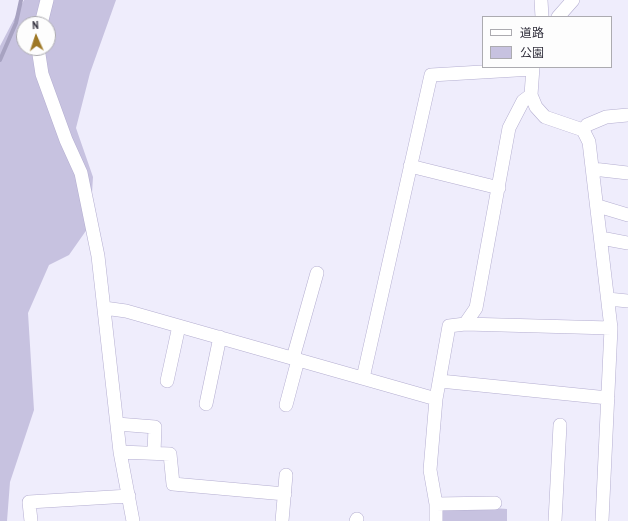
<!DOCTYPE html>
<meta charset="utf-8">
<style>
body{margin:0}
#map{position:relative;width:628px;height:521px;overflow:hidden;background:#efedfc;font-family:"Archivo Narrow","Noto Sans JP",sans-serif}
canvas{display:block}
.legend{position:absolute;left:482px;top:16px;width:130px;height:52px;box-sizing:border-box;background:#fdfdfd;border:1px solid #acabb0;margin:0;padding:5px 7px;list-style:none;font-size:12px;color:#32303d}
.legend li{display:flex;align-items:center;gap:8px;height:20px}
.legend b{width:20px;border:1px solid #acabb0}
.north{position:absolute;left:16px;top:16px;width:40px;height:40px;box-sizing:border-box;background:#fdfdfd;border:1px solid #acabb0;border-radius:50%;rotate:357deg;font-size:11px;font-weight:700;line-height:16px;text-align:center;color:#32303d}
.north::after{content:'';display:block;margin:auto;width:14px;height:18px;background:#9e7825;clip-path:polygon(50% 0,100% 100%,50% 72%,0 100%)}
</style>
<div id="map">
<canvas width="628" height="521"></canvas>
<ul class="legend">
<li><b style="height:5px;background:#fff"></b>道路</li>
<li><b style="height:11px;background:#c7c2e0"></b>公園</li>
</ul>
<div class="north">N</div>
</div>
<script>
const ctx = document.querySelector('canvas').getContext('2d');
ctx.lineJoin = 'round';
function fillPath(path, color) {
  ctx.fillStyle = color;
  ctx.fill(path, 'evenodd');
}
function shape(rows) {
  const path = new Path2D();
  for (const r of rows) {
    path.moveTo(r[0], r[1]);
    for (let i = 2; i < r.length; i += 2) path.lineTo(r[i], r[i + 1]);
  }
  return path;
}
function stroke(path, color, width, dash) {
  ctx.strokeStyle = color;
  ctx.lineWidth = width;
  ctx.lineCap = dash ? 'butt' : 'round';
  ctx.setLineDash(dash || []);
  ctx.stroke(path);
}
fillPath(shape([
 [24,0,116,0,90,73,76,128,93,177,90,225,69,255,49,265,28,313,34,410,10,482,7,521,0,521,0,46],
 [24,24,48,24,48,48,24,48],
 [436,504,507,509,507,521,435,521]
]), '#c7c2e0');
stroke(shape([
 [0,60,16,23,21,0]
]), '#a7a2c1', 4);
const minor = shape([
 [541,0,542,17],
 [558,17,573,0],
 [41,24,47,0],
 [38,48,42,74,66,140,81,173,98,256,120,452,133,521],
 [533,67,531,95,536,107,545,117,583,130,589,142,611,328,602,521],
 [583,130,587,125,606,117,628,115],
 [410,166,499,188],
 [593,169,628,173],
 [598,206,628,215],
 [601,238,628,243],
 [608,299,628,301],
 [104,308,126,311,436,399],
 [465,324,476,308,509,128,523,101,531,95],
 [293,358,317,273],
 [363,378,431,75,533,69],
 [167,381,179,326],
 [440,381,608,398],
 [206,404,220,337],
 [286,405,298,360],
 [117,424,155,427,154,453],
 [120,452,170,454,173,484,285,494],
 [436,504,495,503],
 [31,521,29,502,129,496],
 [282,521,286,475],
 [356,521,357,519],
 [436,521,436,504,430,470,436,399,449,326,465,324,611,328],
 [555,521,560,425]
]);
stroke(minor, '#b4aed0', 14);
stroke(minor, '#fff', 13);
</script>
